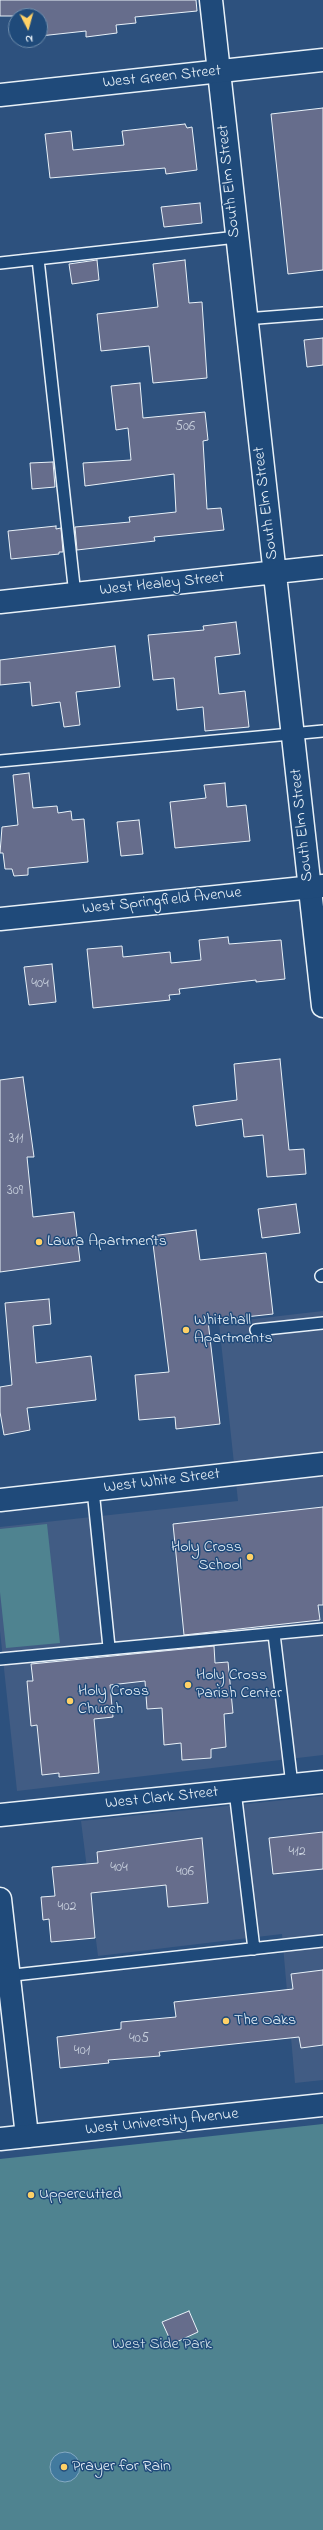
<!DOCTYPE html>
<style>
body{margin:0}
#map{position:relative;width:323px;height:2530px;overflow:hidden;background:#2d517e;font-family:"Indie Flower",sans-serif}
canvas{display:block}
.north{position:absolute;left:8px;top:8px;width:40px;height:40px;box-sizing:border-box;background:#1f4a7a;border:1px solid #6f8dac;border-radius:50%;rotate:174deg;font-size:11px;font-weight:700;line-height:16px;text-align:center;color:#e8f1f8}
.north::after{content:'';display:block;margin:auto;width:14px;height:18px;background:#ffd166;clip-path:polygon(50% 0,100% 100%,50% 72%,0 100%)}
</style>
<div id="map">
<canvas width="323" height="2530"></canvas>
<div class="north">N</div>
</div>
<script>
const ctx = document.querySelector('canvas').getContext('2d');
ctx.lineJoin = 'round';
function fillPath(path, color) {
  ctx.fillStyle = color;
  ctx.fill(path, 'evenodd');
}
function shape(rows) {
  const path = new Path2D();
  for (const r of rows) {
    if (r.length === 3) {
      path.moveTo(r[0] + r[2], r[1]);
      path.arc(r[0], r[1], r[2], 0, 2 * Math.PI);
      continue;
    }
    path.moveTo(r[0], r[1]);
    for (let i = 2; i < r.length; i += 2) path.lineTo(r[i], r[i + 1]);
  }
  return path;
}
function stroke(path, color, width, dash) {
  ctx.strokeStyle = color;
  ctx.lineWidth = width;
  ctx.lineCap = dash ? 'butt' : 'round';
  ctx.setLineDash(dash || []);
  ctx.stroke(path);
}
function drawText(font, color, halo, rows, align = 'center') {
  ctx.font = font + ' "Indie Flower",sans-serif';
  ctx.lineWidth = 3;
  ctx.setLineDash([]);
  ctx.textBaseline = 'middle';
  ctx.strokeStyle = halo;
  ctx.fillStyle = color;
  for (const [text, x, y, turn = 0] of rows) {
    ctx.save();
    ctx.translate(x, y);
    ctx.rotate((+turn || 0) * Math.PI / 180);
    ctx.textAlign = isNaN(turn) ? turn : align;
    if (halo) ctx.strokeText(text, 0, 0);
    ctx.fillText(text, 0, 0);
    ctx.restore();
  }
}
fillPath(shape([
 [323,1311,323,1755,17,1791,0,1631,0,1527,238,1501,219,1323],
 [323,1796,323,2080,295,2083,282,1934,98,1956,81,1821]
]), '#415c84');
fillPath(shape([
 [47,1524,60,1643,6,1648,0,1592,0,1529],
 [323,2124,323,2530,0,2530,0,2159]
]), '#4f8390');
const water = shape([
 [65,2467,15]
]);
fillPath(water, '#427a9e');
stroke(water, '#84aac2', 1);
const building = shape([
 [0,0,196,0,197,11,135,17,136,23,116,25,117,33,86,37,86,31,40,36,40,16,0,16,0,0],
 [323,108,323,270,288,274,271,114,323,108],
 [185,124,187,128,192,127,197,170,166,174,165,168,50,178,45,134,71,131,73,150,124,145,122,131,185,124],
 [200,203,202,223,164,227,161,207,200,203],
 [97,260,99,280,72,284,69,264,97,260],
 [185,260,189,303,202,302,207,378,153,383,149,346,101,351,97,314,158,307,153,264,185,260],
 [323,338,323,365,307,367,304,340,323,338],
 [140,383,143,418,205,412,208,440,203,441,207,509,221,508,224,530,154,537,155,541,77,550,75,527,130,522,129,517,176,512,174,474,85,486,83,463,131,460,128,428,116,430,111,386,140,383],
 [53,462,55,487,32,489,30,463,53,462],
 [56,526,56,529,61,528,63,552,59,552,59,554,11,559,8,531,56,526],
 [236,622,240,654,215,657,219,694,245,691,249,727,205,731,203,707,177,710,174,678,153,680,148,635,204,630,203,626,236,622],
 [115,646,120,687,76,692,80,725,64,727,60,702,32,706,30,682,0,685,0,660,115,646],
 [29,773,33,808,57,806,58,813,71,811,72,820,84,819,88,862,28,868,28,875,14,876,12,869,5,869,3,853,0,853,2,827,18,825,13,775,29,773],
 [225,783,227,807,246,805,250,841,175,848,170,802,206,798,204,785,225,783],
 [139,820,143,854,121,856,117,822,139,820],
 [228,937,229,944,281,940,285,979,256,982,256,980,179,989,180,994,169,995,170,1000,93,1008,87,949,122,946,123,957,170,952,171,963,201,960,199,940,228,937],
 [52,964,56,1002,29,1005,24,967,52,964],
 [280,1059,289,1150,304,1149,306,1174,267,1177,263,1135,244,1137,242,1119,196,1126,193,1106,237,1100,234,1064,280,1059],
 [23,1077,34,1157,27,1157,33,1217,74,1212,80,1261,0,1272,0,1080,23,1077],
 [296,1204,300,1233,262,1238,258,1209,296,1204],
 [196,1230,200,1260,266,1253,273,1314,208,1321,220,1424,176,1429,175,1417,139,1420,135,1375,169,1372,152,1236,196,1230],
 [49,1299,51,1324,33,1326,36,1363,91,1356,96,1400,27,1408,30,1430,4,1435,0,1412,0,1387,12,1385,5,1303,49,1299],
 [323,1507,323,1605,318,1605,320,1620,184,1635,173,1524,323,1507],
 [214,1646,215,1663,228,1662,233,1713,224,1714,226,1747,211,1749,211,1758,182,1760,181,1743,164,1745,162,1708,147,1709,145,1681,110,1685,113,1717,94,1719,99,1773,59,1777,59,1773,42,1775,37,1725,31,1726,27,1681,33,1681,31,1664,214,1646],
 [323,1832,323,1869,273,1874,269,1838,323,1832],
 [202,1838,208,1903,168,1907,166,1885,91,1893,95,1938,51,1942,49,1919,43,1920,41,1897,55,1896,52,1867,98,1863,97,1852,202,1838],
 [323,1970,323,2045,301,2048,299,2037,159,2052,160,2056,108,2060,109,2063,60,2068,57,2037,121,2029,121,2022,176,2017,174,2002,293,1989,291,1974,323,1970],
 [189,2311,198,2332,172,2344,162,2322,189,2311]
]);
fillPath(building, '#666d8c');
stroke(building, '#e8f1f8', 1);
const lane = shape([
 [38,259,75,595],
 [0,263,237,237],
 [245,319,323,313],
 [0,761,323,731],
 [321,1276,323,1275],
 [256,1330,323,1323],
 [93,1490,109,1647],
 [274,1634,292,1785],
 [0,1659,323,1629],
 [235,1791,254,1949],
 [5,1976,323,1941]
]);
const street = shape([
 [211,0,323,1006],
 [0,602,323,567],
 [0,1500,323,1464],
 [0,1815,323,1782],
 [0,1899,27,2136]
]);
const secondary = shape([
 [0,95,323,60],
 [0,919,323,886]
]);
const primary = shape([
 [0,2139,323,2105]
]);
stroke(lane, '#e8f1f8', 14);
stroke(street, '#e8f1f8', 25);
stroke(secondary, '#e8f1f8', 25);
stroke(primary, '#e8f1f8', 25);
stroke(lane, '#1f4a7a', 11);
stroke(street, '#1f4a7a', 22);
stroke(secondary, '#1f4a7a', 22);
stroke(primary, '#1f4a7a', 22);
for (const [x, y, r, color] of [
 [39,1242,4,"#ffd166"],
 [186,1330,4,"#ffd166"],
 [250,1557,4,"#ffd166"],
 [188,1685,4,"#ffd166"],
 [70,1701,4,"#ffd166"],
 [226,2021,4,"#ffd166"],
 [31,2195,4,"#ffd166"],
 [64,2467,4,"#ffd166"]
]) {
  const dot = new Path2D();
  dot.arc(x, y, r, 0, 2 * Math.PI);
  ctx.fillStyle = color;
  ctx.fill(dot);
  stroke(dot, '#1f4a7a', 1.5);
}
drawText('14px', '#c8d0dd', null, [
 ["506",185,428],
 ["404",40,985],
 ["311",16,1140],
 ["309",15,1192],
 ["412",297,1853],
 ["404",119,1869],
 ["406",185,1873],
 ["402",67,1908],
 ["405",139,2040],
 ["401",82,2052]
]);
drawText('16px', '#e8f1f8', '#1f4a7a', [
 ["West Green Street",162,78,-6],
 ["South Elm Street",230,181,-96],
 ["South Elm Street",267,503,-97],
 ["West Healey Street",162,585,-6],
 ["South Elm Street",303,825,-96],
 ["West Springfield Avenue",162,902,-6],
 ["West White Street",162,1482,-7],
 ["West Clark Street",162,1799,-6],
 ["West University Avenue",162,2123,-6]
]);
drawText('16px', '#e8f1f8', '#1f4a7a', [
 ["Laura Apartments",47,1242],
 ["Whitehall",194,1321],
 ["Apartments",194,1339],
 ["Holy Cross",242,1548,"right"],
 ["School",242,1566,"right"],
 ["Holy Cross",196,1676],
 ["Parish Center",196,1694],
 ["Holy Cross",78,1692],
 ["Church",78,1710],
 ["The Oaks",234,2021],
 ["Uppercutted",39,2195],
 ["Prayer for Rain",72,2467]
], 'left');
drawText('16px', '#d1e0e8', '#1f4a7a', [
 ["West Side Park",162,2345]
]);
</script>
